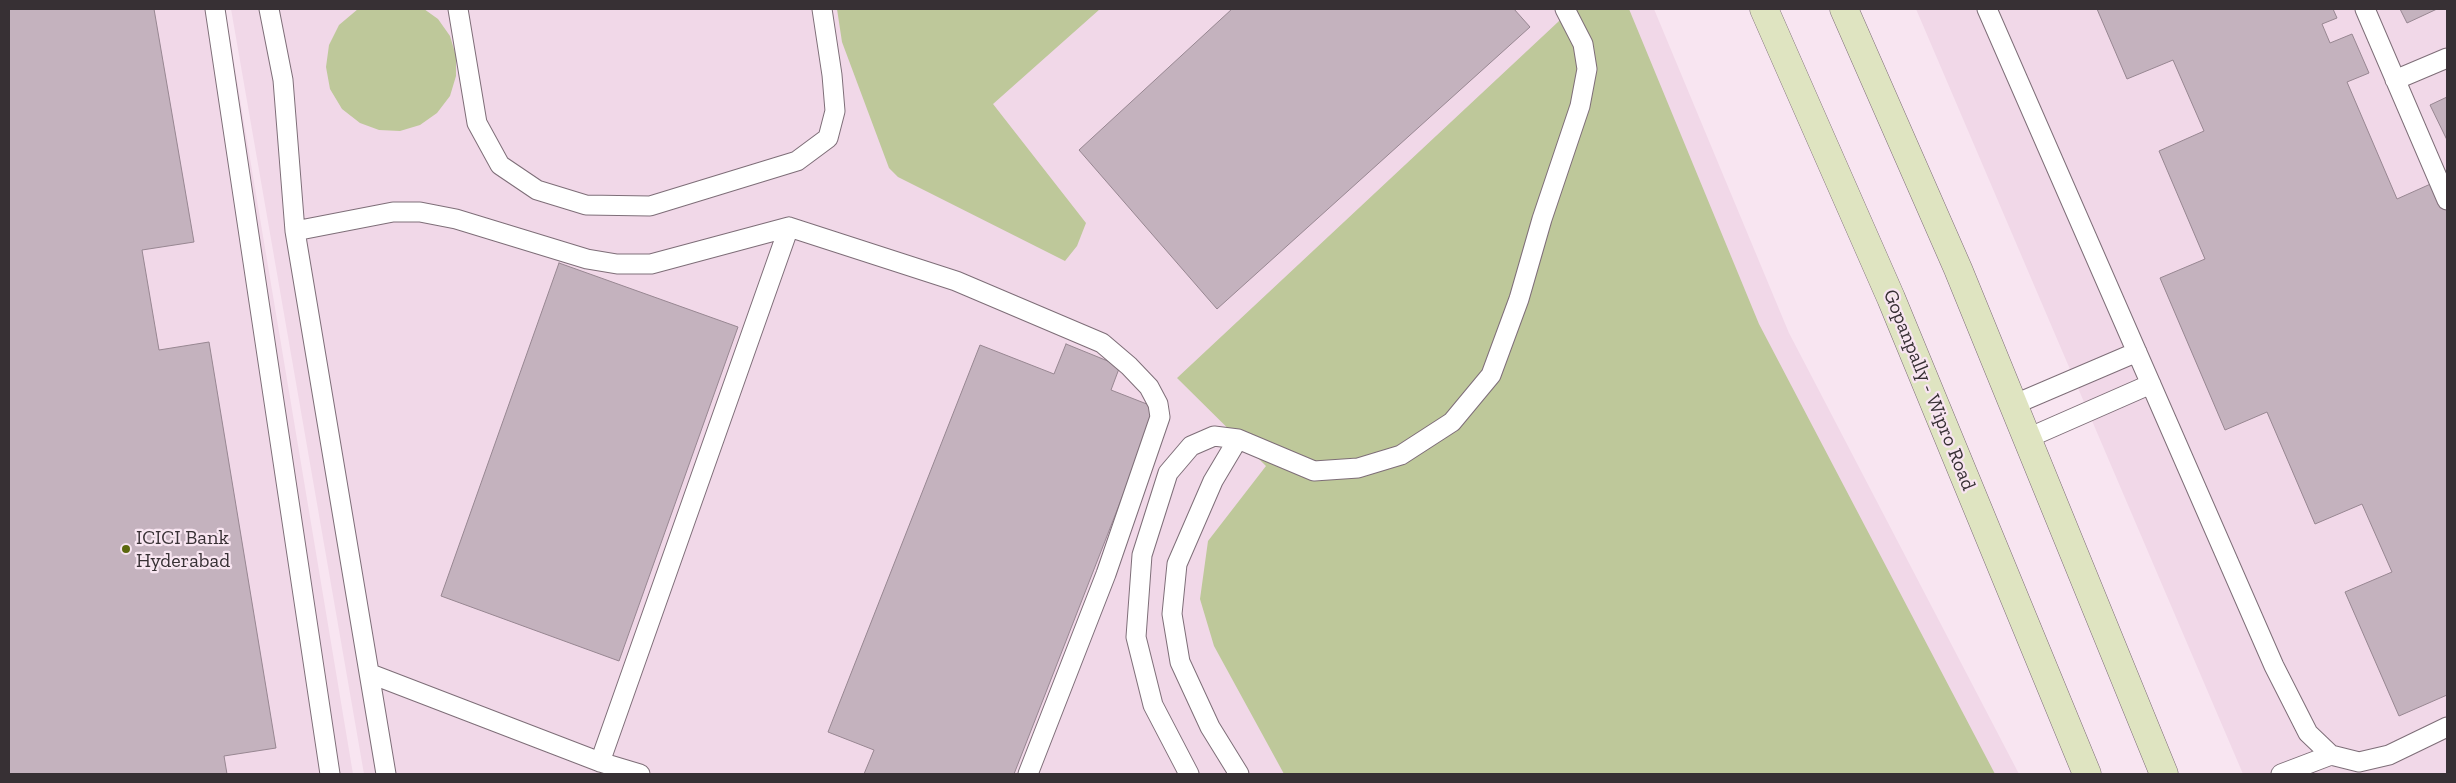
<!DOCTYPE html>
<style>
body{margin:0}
#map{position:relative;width:2456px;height:783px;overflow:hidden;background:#f8e5f1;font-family:"Zilla Slab",serif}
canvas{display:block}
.frame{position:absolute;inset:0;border:10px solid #373034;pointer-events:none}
</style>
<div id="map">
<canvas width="2456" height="783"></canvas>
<div class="frame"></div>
</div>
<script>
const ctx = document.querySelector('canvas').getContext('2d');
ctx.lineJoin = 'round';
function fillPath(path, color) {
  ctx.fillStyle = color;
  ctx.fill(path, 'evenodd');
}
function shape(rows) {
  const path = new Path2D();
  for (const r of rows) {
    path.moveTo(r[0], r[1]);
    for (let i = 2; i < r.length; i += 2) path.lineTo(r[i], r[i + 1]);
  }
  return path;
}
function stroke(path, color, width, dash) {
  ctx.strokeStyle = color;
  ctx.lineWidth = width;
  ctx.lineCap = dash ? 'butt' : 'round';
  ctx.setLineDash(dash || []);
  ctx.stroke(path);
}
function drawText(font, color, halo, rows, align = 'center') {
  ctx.font = font + ' "Zilla Slab",serif';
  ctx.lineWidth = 4.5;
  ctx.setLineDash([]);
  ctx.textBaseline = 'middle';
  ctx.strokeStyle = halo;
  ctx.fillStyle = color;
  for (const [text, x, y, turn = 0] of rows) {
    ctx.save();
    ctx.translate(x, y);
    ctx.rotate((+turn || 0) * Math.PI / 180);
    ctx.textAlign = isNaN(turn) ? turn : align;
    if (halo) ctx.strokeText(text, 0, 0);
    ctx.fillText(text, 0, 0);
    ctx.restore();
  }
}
fillPath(shape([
 [9,9,225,9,353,774,9,774],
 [231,9,1654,9,1789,333,2019,774,364,774],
 [1916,9,2447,9,2447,774,2243,774]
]), '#f1d8e8');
fillPath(shape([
 [358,9,424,9,438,19,450,36,456,56,456,76,450,96,437,113,420,125,400,131,379,130,360,123,342,109,330,89,326,67,329,45,339,25],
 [837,9,1100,9,993,104,1086,223,1077,246,1065,261,898,177,889,168,842,42],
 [1570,9,1629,9,1759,324,1995,774,1284,774,1214,646,1200,599,1208,541,1266,466,1177,378,1558,22]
]), '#bec89a');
const building = shape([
 [9,9,154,9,194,242,142,250,159,350,209,342,276,748,224,756,227,774,9,774,9,9],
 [1232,9,1514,9,1530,27,1217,309,1079,150,1232,9],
 [2097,9,2333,9,2337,18,2322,24,2330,43,2352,34,2369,73,2347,82,2397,199,2435,182,2447,211,2447,695,2399,716,2345,592,2392,572,2362,504,2315,524,2267,412,2225,430,2160,278,2205,259,2159,151,2204,131,2173,60,2127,79,2097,9],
 [2400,9,2437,9,2407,23,2400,9],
 [2447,97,2447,140,2430,105,2447,97],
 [559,263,738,327,619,661,441,596,559,263],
 [1066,344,1120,366,1111,390,1157,408,1014,774,864,774,874,750,828,732,980,345,1054,374,1066,344]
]);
fillPath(building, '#c4b2be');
stroke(building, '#988792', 1);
const lane = shape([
 [215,9,330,774],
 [269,9,283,80,295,231,386,774],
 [458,9,477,123,500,165,537,190,586,205,650,206,797,161,828,138,835,111,832,75,822,9],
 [1987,9,2274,666,2308,733,2331,755,2359,762,2389,755,2447,727],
 [2365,9,2447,200],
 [2395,80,2447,58],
 [295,231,393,212,420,212,456,219,587,259,617,264,651,264,789,227],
 [2013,405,2137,352],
 [2028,438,2151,384],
 [1238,439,1213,481,1177,564,1172,614,1180,662,1210,727,1239,774],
 [371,674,600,762,640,774],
 [600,762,789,227,956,281,1102,343,1129,366,1149,387,1158,404,1160,417,1106,574,1028,774],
 [1189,774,1153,705,1136,637,1142,555,1168,473,1191,446,1214,436,1238,439,1314,471,1358,468,1401,455,1452,422,1491,375,1519,299,1542,219,1580,106,1587,69,1583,44,1565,9],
 [2281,774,2331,755]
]);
const secondary = shape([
 [1764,9,1891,298,2087,774],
 [1844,9,1958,269,2164,774]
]);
stroke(lane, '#7e6e78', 21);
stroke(secondary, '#7e6e78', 29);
stroke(lane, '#fff', 19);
stroke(secondary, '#dfe4c1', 28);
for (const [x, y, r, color] of [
 [126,549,5,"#5b680e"]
]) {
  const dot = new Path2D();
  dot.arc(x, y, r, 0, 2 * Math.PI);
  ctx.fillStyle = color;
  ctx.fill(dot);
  stroke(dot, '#f8e5f1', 2);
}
drawText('20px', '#373034', '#f8e5f1', [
 ["Gopanpally - Wipro Road",1929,390,68]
]);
drawText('20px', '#373034', '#f8e5f1', [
 ["ICICI Bank",136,538],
 ["Hyderabad",136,561]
], 'left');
</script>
